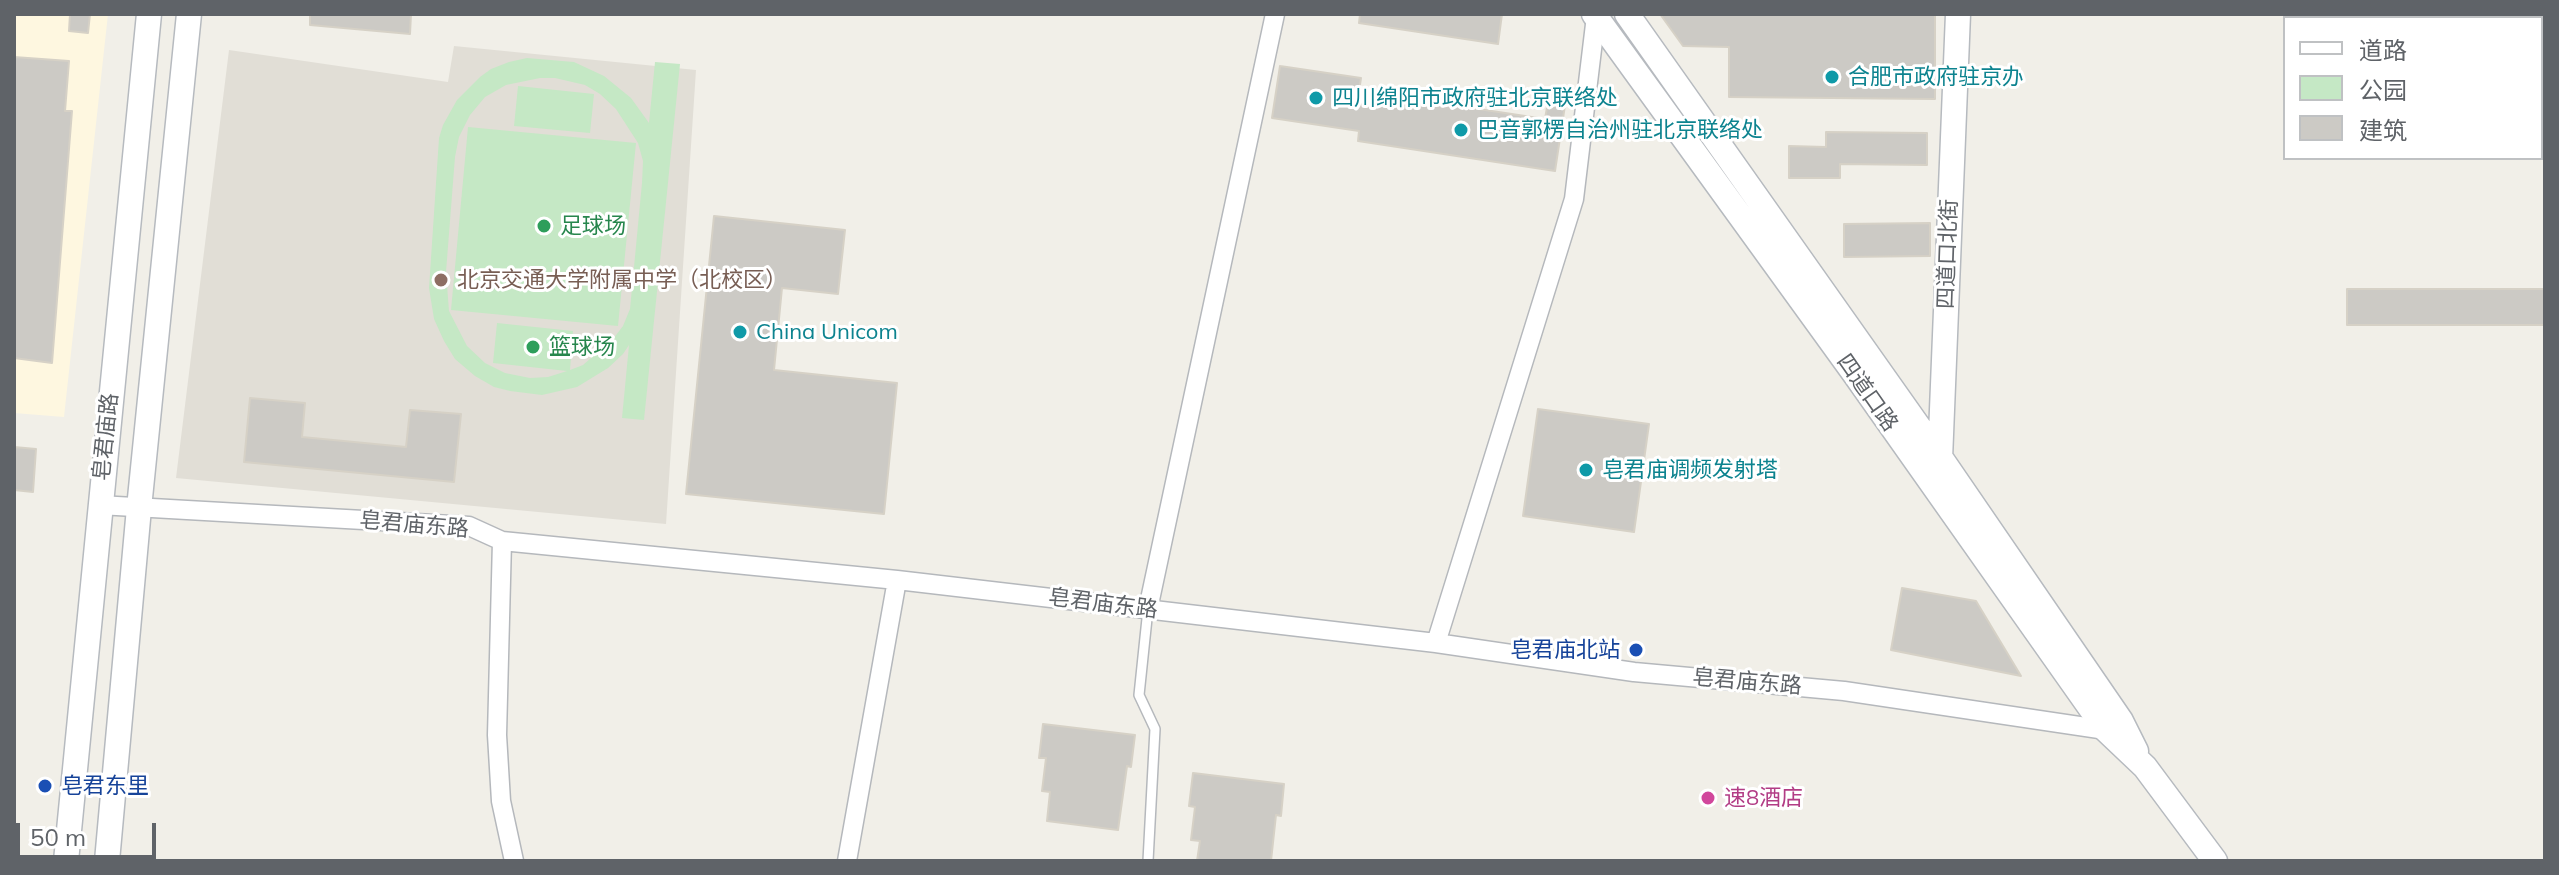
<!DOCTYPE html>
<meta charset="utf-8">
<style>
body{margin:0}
#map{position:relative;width:2559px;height:875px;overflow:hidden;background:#f1efe8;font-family:Mulish,"Noto Sans SC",sans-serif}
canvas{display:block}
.frame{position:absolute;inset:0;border:16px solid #5f6368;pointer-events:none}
.legend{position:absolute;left:2283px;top:16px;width:260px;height:144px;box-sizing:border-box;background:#fff;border:2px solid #bfc1c3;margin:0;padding:10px 14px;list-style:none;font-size:24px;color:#5f6368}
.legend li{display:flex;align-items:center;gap:16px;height:40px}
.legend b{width:40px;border:2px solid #bfc1c3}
.scale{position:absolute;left:16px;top:823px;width:140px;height:36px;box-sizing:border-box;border:4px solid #5f6368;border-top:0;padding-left:10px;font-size:24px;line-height:28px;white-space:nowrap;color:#5f6368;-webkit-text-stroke:6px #fff;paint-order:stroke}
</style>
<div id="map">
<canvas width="2559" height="875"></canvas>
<div class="frame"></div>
<ul class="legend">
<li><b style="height:10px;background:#fff"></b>道路</li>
<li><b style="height:22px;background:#c5e8c5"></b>公园</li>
<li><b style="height:22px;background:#cccac5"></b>建筑</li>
</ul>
<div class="scale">50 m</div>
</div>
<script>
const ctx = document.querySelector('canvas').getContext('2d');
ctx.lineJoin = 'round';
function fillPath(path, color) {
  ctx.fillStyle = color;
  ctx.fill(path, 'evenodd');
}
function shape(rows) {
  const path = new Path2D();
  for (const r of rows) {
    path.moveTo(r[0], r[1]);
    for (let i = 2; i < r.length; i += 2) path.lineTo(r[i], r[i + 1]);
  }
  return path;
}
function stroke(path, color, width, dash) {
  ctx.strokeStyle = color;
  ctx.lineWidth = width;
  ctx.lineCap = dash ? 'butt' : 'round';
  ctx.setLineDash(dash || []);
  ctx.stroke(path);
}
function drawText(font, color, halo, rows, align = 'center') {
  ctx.font = font + ' Mulish,"Noto Sans SC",sans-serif';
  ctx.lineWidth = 6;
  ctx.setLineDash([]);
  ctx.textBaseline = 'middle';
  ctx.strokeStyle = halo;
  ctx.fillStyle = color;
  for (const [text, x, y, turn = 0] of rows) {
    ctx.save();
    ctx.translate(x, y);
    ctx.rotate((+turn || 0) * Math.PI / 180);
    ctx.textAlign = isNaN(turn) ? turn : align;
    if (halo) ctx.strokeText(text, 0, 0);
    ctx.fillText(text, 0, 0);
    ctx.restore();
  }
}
fillPath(shape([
 [14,14,108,14,64,417,14,413]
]), '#fef7e0');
fillPath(shape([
 [454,46,696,70,666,524,176,478,229,50,448,82]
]), '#e1ded6');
fillPath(shape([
 [527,58,574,62,604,76,631,98,649,123,655,62,680,64,644,420,622,418,629,345,623,354,608,368,577,387,542,395,510,391,494,387,475,376,455,359,444,341,434,319,429,288,439,138,443,125,457,100,480,77,491,69,509,62],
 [540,78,555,78,585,85,600,94,616,109,638,143,643,161,642,183,630,309,623,326,613,339,583,365,570,370,573,331,497,323,493,363,567,371,548,377,530,378,505,373,485,363,467,346,449,311,446,272,455,157,459,137,470,115,485,97,506,85],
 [518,86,594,94,590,133,514,126],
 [468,127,636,143,618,326,451,310]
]), '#c5e8c5');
const building = shape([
 [70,14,90,14,88,33,69,31,70,14],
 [310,14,411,14,410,34,310,25,310,14],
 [1360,14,1502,14,1498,44,1359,23,1360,14],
 [1660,14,1935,14,1935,99,1729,97,1729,47,1683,46,1660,14],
 [14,57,69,61,65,111,72,111,52,363,14,358,14,57],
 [1280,66,1361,78,1359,91,1545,119,1550,90,1567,92,1555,171,1358,141,1359,131,1272,118,1280,66],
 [1826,132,1927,133,1927,165,1840,164,1840,178,1789,178,1789,146,1826,147,1826,132],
 [714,216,845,230,838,294,782,288,774,370,897,383,884,514,686,494,714,216],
 [1930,223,1930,256,1844,257,1844,224,1930,223],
 [2347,289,2545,289,2545,325,2347,325,2347,289],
 [250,398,305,403,302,437,406,447,410,410,461,414,454,482,244,462,250,398],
 [1538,409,1649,424,1634,532,1523,516,1538,409],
 [14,447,36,449,33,492,14,490,14,447],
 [1902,588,1976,601,2021,676,1891,650,1902,588],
 [1043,724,1135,735,1131,767,1127,766,1118,830,1047,821,1050,792,1042,791,1046,758,1039,758,1043,724],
 [1193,773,1284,784,1281,816,1276,815,1271,861,1197,861,1200,841,1191,840,1195,807,1189,806,1193,773]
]);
fillPath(building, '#cccac5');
stroke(building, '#d6d1c6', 2);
const lane = shape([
 [1148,609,1139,695,1155,729,1148,861]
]);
const street = shape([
 [99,505,469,526,502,541,897,580,1436,643,1634,672,1844,691,2106,730],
 [502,541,497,735,501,801,514,861],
 [1148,609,1275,14],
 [1436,643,1574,199,1596,16],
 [847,861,897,580]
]);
const secondary = shape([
 [1594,14,1854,373,2106,730,2145,767,2215,861],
 [1627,14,1940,457,2121,721,2136,751],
 [1940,459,1958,14],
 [66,861,149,14],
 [107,861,139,508,189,14]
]);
stroke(lane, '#b5b8bc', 12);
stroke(street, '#b5b8bc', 21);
stroke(secondary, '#b6babf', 27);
stroke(lane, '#fff', 9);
stroke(street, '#fff', 18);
stroke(secondary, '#fff', 24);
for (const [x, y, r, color] of [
 [1832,77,8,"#0f9aa8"],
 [1316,98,8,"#0f9aa8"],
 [1461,130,8,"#0f9aa8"],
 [544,226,8,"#2e9e5b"],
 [441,280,8,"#8d6e63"],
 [740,332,8,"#0f9aa8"],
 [533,347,8,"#2e9e5b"],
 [1586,470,8,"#0f9aa8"],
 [1636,650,8,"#1a4fb4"],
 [45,786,8,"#1a4fb4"],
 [1708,798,8,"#d1479c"]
]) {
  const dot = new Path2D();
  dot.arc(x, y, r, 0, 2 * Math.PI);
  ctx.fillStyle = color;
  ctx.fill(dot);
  stroke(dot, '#fff', 3);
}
drawText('22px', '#0d838f', '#fff', [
 ["合肥市政府驻京办",1848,77],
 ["四川绵阳市政府驻北京联络处",1332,98],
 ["巴音郭楞自治州驻北京联络处",1477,130],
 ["China Unicom",756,332],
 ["皂君庙调频发射塔",1602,470]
], 'left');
drawText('22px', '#27864d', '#fff', [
 ["足球场",560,226],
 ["篮球场",549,347]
], 'left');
drawText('22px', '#5f6368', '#fff', [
 ["四道口北街",1948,254,-88],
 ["四道口路",1867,393,55],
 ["皂君庙路",106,437,-84],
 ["皂君庙东路",414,525,5],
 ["皂君庙东路",1103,604,7],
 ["皂君庙东路",1747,682,5]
]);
drawText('22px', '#785e54', '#fff', [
 ["北京交通大学附属中学（北校区）",457,280]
], 'left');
drawText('22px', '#164399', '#fff', [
 ["皂君庙北站",1620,650],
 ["皂君东里",61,786,"left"]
], 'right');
drawText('22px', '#b23c85', '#fff', [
 ["速8酒店",1724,798]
], 'left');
</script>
